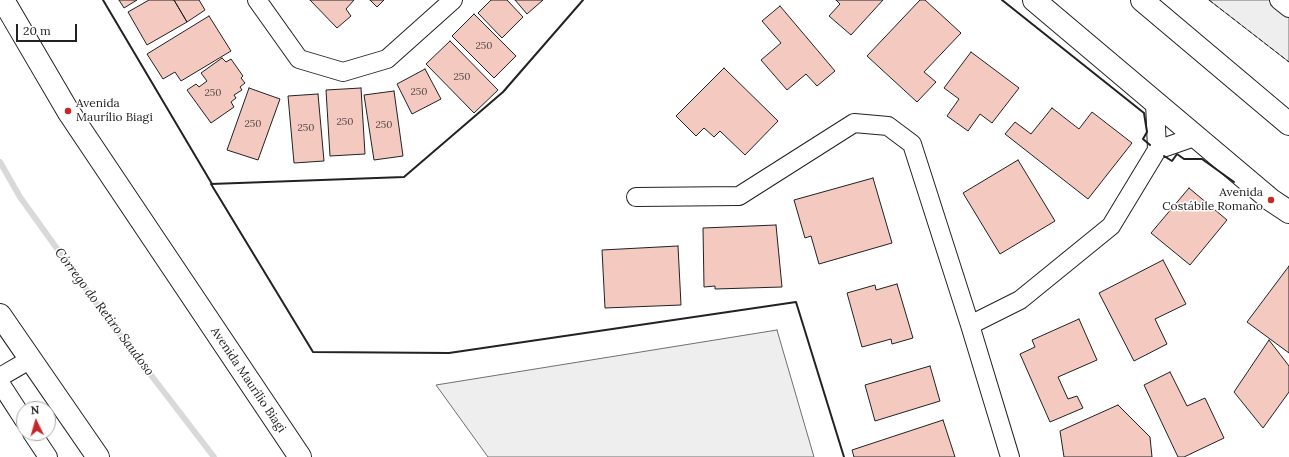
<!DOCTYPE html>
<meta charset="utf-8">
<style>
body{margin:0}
#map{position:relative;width:1289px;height:457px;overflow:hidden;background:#fff;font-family:Lora,serif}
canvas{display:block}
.north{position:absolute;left:16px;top:401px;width:40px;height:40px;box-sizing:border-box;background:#fff;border:1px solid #a7a7a7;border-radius:50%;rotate:355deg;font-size:11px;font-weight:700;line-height:16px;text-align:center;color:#222}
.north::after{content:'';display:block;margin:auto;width:14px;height:18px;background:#c62828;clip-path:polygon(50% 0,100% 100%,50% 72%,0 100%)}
.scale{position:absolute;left:16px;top:24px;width:61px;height:18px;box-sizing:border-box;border:2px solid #222;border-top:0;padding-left:5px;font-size:12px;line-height:14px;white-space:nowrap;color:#222;-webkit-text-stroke:3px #fff;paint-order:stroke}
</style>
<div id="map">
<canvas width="1289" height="457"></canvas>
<div class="north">N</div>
<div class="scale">20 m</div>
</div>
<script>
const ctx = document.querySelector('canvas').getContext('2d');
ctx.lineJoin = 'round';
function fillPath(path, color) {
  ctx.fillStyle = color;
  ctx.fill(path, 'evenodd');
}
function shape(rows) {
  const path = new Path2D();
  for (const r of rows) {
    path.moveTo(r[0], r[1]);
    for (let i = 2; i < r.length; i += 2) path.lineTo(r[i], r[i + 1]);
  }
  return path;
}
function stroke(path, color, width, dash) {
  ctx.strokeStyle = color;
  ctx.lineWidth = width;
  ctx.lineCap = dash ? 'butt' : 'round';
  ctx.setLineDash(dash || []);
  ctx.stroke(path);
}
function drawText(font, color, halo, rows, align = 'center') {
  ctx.font = font + ' Lora,serif';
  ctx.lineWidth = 3;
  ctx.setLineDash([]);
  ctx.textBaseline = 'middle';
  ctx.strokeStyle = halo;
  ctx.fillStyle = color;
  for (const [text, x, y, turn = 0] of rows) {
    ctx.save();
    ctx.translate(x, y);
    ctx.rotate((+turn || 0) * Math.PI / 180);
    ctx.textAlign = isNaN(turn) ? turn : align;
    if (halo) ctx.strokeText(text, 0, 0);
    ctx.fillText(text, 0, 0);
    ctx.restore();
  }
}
const green = shape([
 [1209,0,1289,0,1289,62,1209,0],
 [777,330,814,457,488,457,436,385,777,330]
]);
fillPath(green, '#eee');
stroke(green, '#6f6f6f', 1);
stroke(shape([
 [0,162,20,197,101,310,214,457]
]), '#d9d9d9', 6);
const building = shape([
 [119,0,137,0,124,8,119,0],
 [149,0,174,0,187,22,147,45,128,12,149,0],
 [174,0,199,0,205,10,187,22,174,0],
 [310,0,354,0,346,9,351,16,337,28,310,0],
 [370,0,384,0,377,7,370,0],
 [491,0,507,0,523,17,502,38,478,13,491,0],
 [515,0,543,0,527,14,515,0],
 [836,0,883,0,851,35,829,16,840,4,836,0],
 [920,0,925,0,961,33,924,72,936,82,917,102,867,56,920,0],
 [780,6,835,71,817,86,806,74,787,90,761,60,781,43,762,21,780,6],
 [474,14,516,56,494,78,452,36,474,14],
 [209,16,231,51,181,81,175,72,163,79,147,54,209,16],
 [450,41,498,90,474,113,426,64,450,41],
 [971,52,1019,88,992,123,980,114,968,131,947,116,959,99,944,88,971,52],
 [222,58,226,62,231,59,243,76,241,78,245,83,240,87,242,90,234,95,236,98,231,102,234,107,211,123,187,90,196,84,199,87,207,81,201,73,222,58],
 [724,68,778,121,745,155,720,131,714,137,704,128,696,136,676,116,724,68],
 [425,69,441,99,412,114,397,84,425,69],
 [249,88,280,99,258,160,227,150,249,88],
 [361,88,365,154,330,156,326,90,361,88],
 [394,91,403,156,374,160,364,95,394,91],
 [318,94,324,161,294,163,288,96,318,94],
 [1052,108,1079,129,1092,112,1132,143,1088,199,1005,134,1015,122,1031,134,1052,108],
 [1018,160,1055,221,1000,254,963,193,1018,160],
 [873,178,892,243,819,264,811,236,805,238,794,200,873,178],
 [1189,188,1227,220,1190,265,1151,233,1189,188],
 [776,225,782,287,715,289,715,286,704,287,703,228,776,225],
 [678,246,681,305,605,308,602,250,678,246],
 [1163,260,1186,304,1155,319,1167,344,1134,361,1099,293,1163,260],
 [1289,266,1289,353,1247,322,1289,266],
 [897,284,913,338,892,344,891,339,862,347,847,293,875,285,876,290,897,284],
 [1079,319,1097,360,1058,377,1068,399,1077,396,1083,408,1050,422,1020,354,1035,347,1032,340,1079,319],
 [1269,340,1289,366,1289,392,1263,428,1234,392,1269,340],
 [930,366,940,401,875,421,865,385,930,366],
 [1170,372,1187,406,1205,398,1224,438,1184,457,1178,457,1144,385,1170,372],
 [1118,405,1150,437,1152,457,1064,457,1060,431,1118,405],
 [943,420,955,457,854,457,852,450,943,420]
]);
fillPath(building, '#f3c9c0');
stroke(building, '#222', 1);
const street = shape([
 [257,0,299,59,343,72,387,59,453,0],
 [1279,0,1289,8],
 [1157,150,1197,136],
 [636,197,739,196,854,123,888,126,912,144,970,325,1010,457],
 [970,325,1020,300,1111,226,1157,150,1155,102],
 [0,377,31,359],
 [0,383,24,420],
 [32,433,48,457]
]);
const secondary = shape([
 [1034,0,1271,200,1289,212],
 [1142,0,1289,124]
]);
const primary = shape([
 [3,0,68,111,300,457],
 [0,315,98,457]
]);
stroke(street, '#222', 20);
stroke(secondary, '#222', 24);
stroke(primary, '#222', 24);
stroke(street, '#fff', 18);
stroke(secondary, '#fff', 22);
stroke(primary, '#fff', 22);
stroke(shape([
 [1209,0,1289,62]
]), '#222', 1, [5, 2]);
stroke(shape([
 [103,0,212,184],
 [583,0,503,92,404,177,211,184,313,352,449,353,796,302,844,457],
 [1002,0,1144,113,1147,132,1143,139,1150,145],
 [1164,156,1172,161,1177,154,1184,159,1202,159,1234,182]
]), '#222', 2);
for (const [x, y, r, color] of [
 [68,111,4,"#c62828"],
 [1271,200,4,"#c62828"]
]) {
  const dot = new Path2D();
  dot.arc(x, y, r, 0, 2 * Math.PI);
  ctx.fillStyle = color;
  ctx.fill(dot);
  stroke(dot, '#fff', 1.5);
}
drawText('10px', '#564c4a', null, [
 ["250",484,46],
 ["250",462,77],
 ["250",419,92],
 ["250",213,93],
 ["250",345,122],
 ["250",253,124],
 ["250",384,125],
 ["250",306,128]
]);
drawText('12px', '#222', '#fff', [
 ["Avenida",76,104],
 ["Maurílio Biagi",76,118],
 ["Avenida",1263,193,"right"],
 ["Costábile Romano",1263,207,"right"]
], 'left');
drawText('12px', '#222', '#fff', [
 ["Avenida Maurílio Biagi",248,380,56]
]);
drawText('italic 13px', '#222', '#fff', [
 ["Córrego do Retiro Saudoso",104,312,53]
]);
</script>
